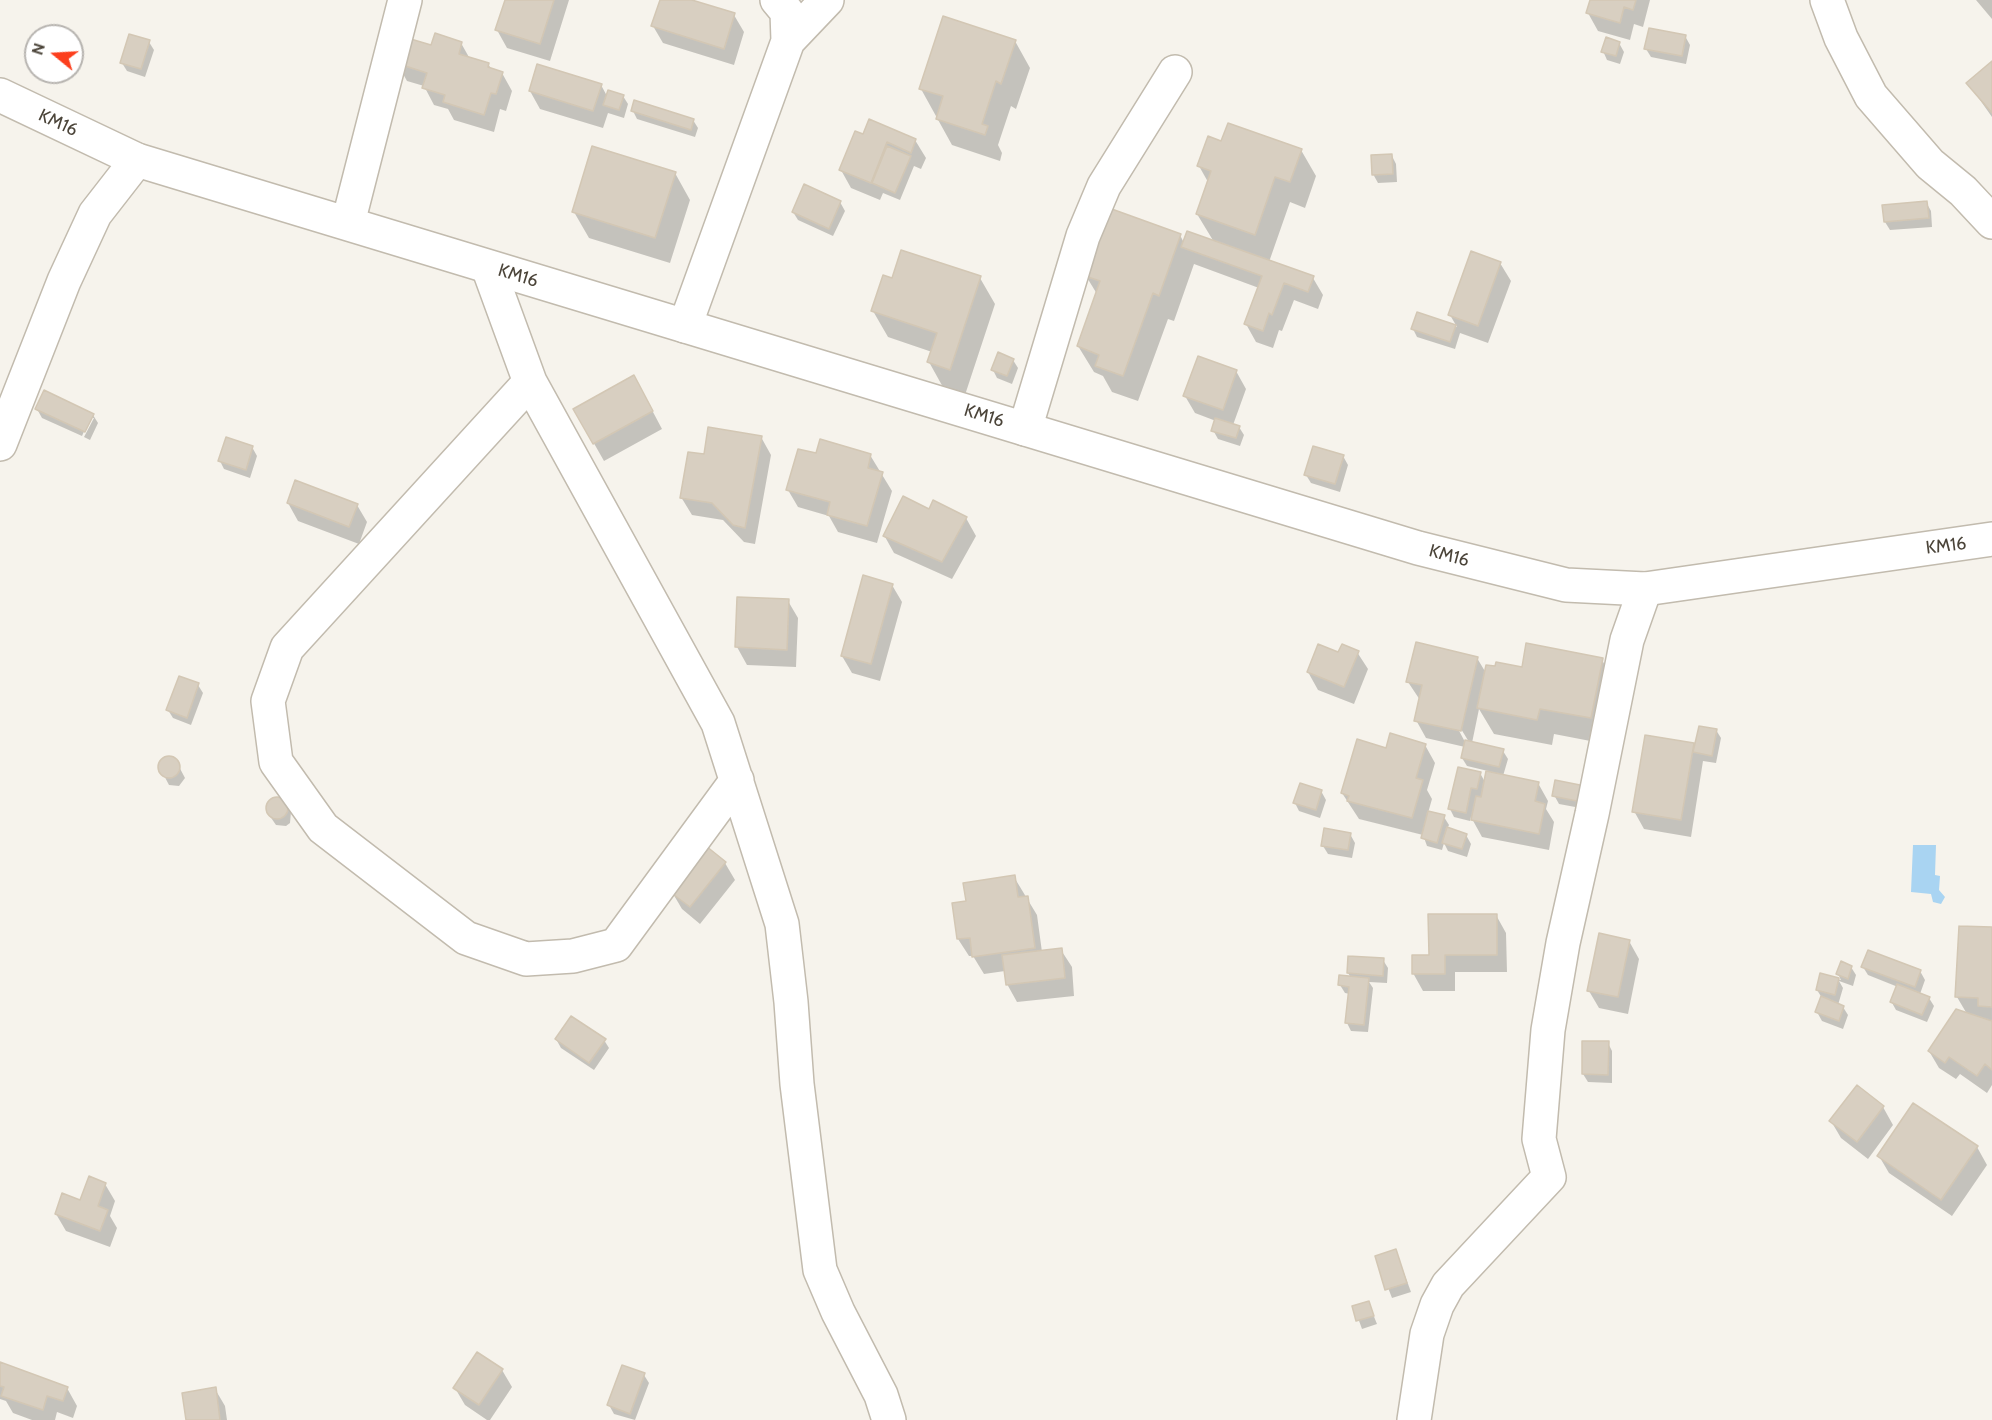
<!DOCTYPE html>
<style>
body{margin:0}
#map{position:relative;width:1992px;height:1420px;overflow:hidden;background:#f6f3ec;font-family:Cabin,sans-serif}
canvas{display:block}
.north{position:absolute;left:24px;top:24px;width:60px;height:60px;box-sizing:border-box;background:#fff;border:2px solid #b7b4b0;border-radius:50%;rotate:288deg;font-size:16px;font-weight:700;line-height:24px;text-align:center;color:#4b4439}
.north::after{content:'';display:block;margin:auto;width:21px;height:27px;background:#fc3f1d;clip-path:polygon(50% 0,100% 100%,50% 72%,0 100%)}
</style>
<div id="map">
<canvas width="1992" height="1420"></canvas>
<div class="north">N</div>
</div>
<script>
const ctx = document.querySelector('canvas').getContext('2d');
ctx.lineJoin = 'round';
function fillPath(path, color) {
  ctx.fillStyle = color;
  ctx.fill(path, 'evenodd');
}
function shape(rows) {
  const path = new Path2D();
  for (const r of rows) {
    if (r.length === 3) {
      path.moveTo(r[0] + r[2], r[1]);
      path.arc(r[0], r[1], r[2], 0, 2 * Math.PI);
      continue;
    }
    path.moveTo(r[0], r[1]);
    for (let i = 2; i < r.length; i += 2) path.lineTo(r[i], r[i + 1]);
  }
  return path;
}
function stroke(path, color, width, dash) {
  ctx.strokeStyle = color;
  ctx.lineWidth = width;
  ctx.lineCap = dash ? 'butt' : 'round';
  ctx.setLineDash(dash || []);
  ctx.stroke(path);
}
function drawText(font, color, halo, rows, align = 'center') {
  ctx.font = font + ' Cabin,sans-serif';
  ctx.lineWidth = 4.5;
  ctx.setLineDash([]);
  ctx.textBaseline = 'middle';
  ctx.strokeStyle = halo;
  ctx.fillStyle = color;
  for (const [text, x, y, turn = 0] of rows) {
    ctx.save();
    ctx.translate(x, y);
    ctx.rotate((+turn || 0) * Math.PI / 180);
    ctx.textAlign = isNaN(turn) ? turn : align;
    if (halo) ctx.strokeText(text, 0, 0);
    ctx.fillText(text, 0, 0);
    ctx.restore();
  }
}
fillPath(shape([
 [1913,845,1936,845,1935,875,1940,876,1939,890,1945,897,1941,904,1933,902,1931,894,1911,892]
]), '#a9d4f2');
fillPath(shape([
 [506,0,569,0,550,61,507,48,497,30],
 [661,0,687,0,734,15,744,32,734,65,663,43,653,26],
 [1592,0,1650,0,1643,27,1634,24,1630,40,1598,31,1588,13],
 [1976,0,1992,0,1992,19],
 [1685,36,1690,45,1686,64,1651,57,1646,49],
 [1015,41,1030,68,1016,109,1011,106,998,145,1002,153,1000,161,952,145,921,89],
 [149,42,154,50,145,77,127,71,122,63],
 [461,43,470,59,488,64,492,70,502,73,512,91,506,111,500,109,494,132,454,120,448,109,434,105,424,86,407,81,397,63,432,47],
 [1619,43,1624,52,1620,64,1607,60,1603,51],
 [1992,63,1992,117,1968,83],
 [601,85,607,96,623,96,628,104,624,118,608,113,603,128,540,109,530,91],
 [633,111,693,120,698,128,695,137,637,119],
 [864,136,915,140,926,158,921,169,914,166,900,200,883,193,880,200,851,188,841,170],
 [1222,143,1301,150,1316,176,1305,208,1290,202,1269,262,1313,278,1323,295,1318,309,1294,300,1282,331,1279,330,1273,348,1256,342,1246,324,1259,288,1194,264,1174,321,1168,319,1138,401,1112,392,1103,376,1094,372,1078,346,1097,294,1086,276,1180,235,1184,243,1214,242,1197,214,1208,182,1199,166],
 [1392,156,1396,164,1397,182,1378,183,1373,174],
 [675,173,690,200,670,263,589,238,574,212],
 [840,202,845,211,833,236,798,220,793,212],
 [1926,202,1931,211,1932,227,1890,230,1885,222],
 [1500,263,1511,281,1488,343,1460,333,1455,349,1417,337,1413,329,1418,314,1457,327,1450,315],
 [980,278,995,304,965,395,944,389,929,362,932,352,888,337,873,311,893,280],
 [1013,360,1018,368,1012,384,997,378,993,370],
 [1236,371,1246,389,1233,425,1239,427,1244,435,1240,446,1218,439,1213,430,1216,421,1195,413,1185,396],
 [644,395,662,429,604,461,575,410],
 [37,409,93,415,98,423,90,440,84,437,94,418,90,418,82,436,42,418],
 [761,437,771,455,755,544,744,542,723,520,692,515,681,497,705,456],
 [252,447,257,456,250,478,224,469,220,461],
 [817,455,870,455,892,491,877,543,838,532,829,516,798,507,788,490],
 [1343,456,1348,465,1340,492,1311,483,1306,475],
 [288,503,357,505,367,522,359,544,298,521],
 [930,511,966,518,976,536,952,579,894,553,884,535],
 [892,585,902,602,880,681,852,673,842,656],
 [739,598,788,601,798,618,796,667,747,665,737,647],
 [1357,652,1368,669,1354,704,1318,690,1308,672,1339,654],
 [1477,658,1486,673,1602,660,1617,686,1606,744,1554,734,1552,745,1494,734,1479,709,1472,743,1503,751,1508,759,1503,776,1538,783,1548,801,1546,809,1554,822,1549,850,1482,837,1471,817,1470,821,1454,817,1450,809,1480,773,1485,782,1488,771,1467,766,1462,758,1465,747,1426,738,1416,720,1420,700,1408,682],
 [1458,724,1469,742,1465,742,1456,725],
 [198,685,203,693,191,725,173,718,168,710],
 [1716,730,1721,738,1716,763,1703,761,1691,837,1644,829,1634,811,1693,745,1695,749],
 [1425,745,1435,763,1427,790,1432,799,1428,813,1444,817,1449,825,1447,829,1466,835,1471,844,1467,857,1448,851,1444,843,1442,850,1427,846,1423,835,1359,819,1342,793,1387,750],
 [171,757,175,759,185,778,179,786,169,785,159,766,161,762],
 [1584,787,1586,809,1559,804,1554,795],
 [1321,791,1326,800,1320,818,1299,811,1295,803],
 [278,798,291,812,290,823,286,826,276,825,267,812,268,802],
 [1350,834,1355,843,1352,858,1328,854,1323,846],
 [725,863,735,880,700,924,682,909,672,892],
 [1014,877,1037,915,1042,952,1061,950,1072,967,1074,996,1017,1002,1007,984,1005,971,984,974,973,956,969,956,958,939,953,904,968,902],
 [1496,915,1506,933,1507,972,1455,972,1455,991,1423,991,1413,973],
 [1992,928,1992,1085,1987,1093,1960,1074,1956,1079,1939,1068,1929,1051,1967,1014,1957,997],
 [1629,941,1639,959,1628,1014,1599,1008,1589,991],
 [1383,960,1388,968,1387,983,1369,982,1373,988,1368,1032,1351,1031,1347,1023,1350,994,1345,993,1340,985,1351,978,1348,973],
 [1851,967,1856,975,1853,986,1839,981,1843,988,1838,1005,1843,1007,1848,1015,1843,1029,1822,1021,1817,1012,1822,998,1817,990,1821,975,1841,980,1838,974],
 [1863,967,1920,971,1925,980,1920,994,1929,998,1934,1006,1927,1022,1896,1010,1891,1001,1898,987,1868,975],
 [556,1039,604,1040,609,1048,594,1070,561,1048],
 [1608,1043,1612,1051,1612,1083,1588,1082,1583,1074],
 [1857,1087,1883,1107,1893,1125,1868,1159,1841,1138,1831,1121],
 [1977,1147,1987,1165,1952,1216,1889,1173,1879,1156],
 [105,1184,115,1201,110,1216,117,1228,110,1247,66,1231,56,1214,81,1201],
 [1396,1251,1411,1292,1392,1298,1376,1257],
 [1368,1302,1377,1324,1362,1329,1354,1307],
 [0,1364,67,1388,77,1406,73,1418,57,1412,55,1420,32,1420,13,1413,6,1401,0,1399],
 [502,1370,512,1387,490,1420,487,1420,465,1405,455,1388],
 [644,1375,649,1383,635,1420,614,1414,609,1405],
 [215,1389,225,1406,227,1420,188,1420]
]), '#0003');
const building = shape([
 [505,0,554,0,540,44,495,30,505,0],
 [660,0,692,0,735,13,724,49,651,26,660,0],
 [1590,0,1636,0,1633,10,1624,7,1620,23,1586,13,1590,0],
 [943,16,1016,40,1001,84,996,81,982,124,988,126,985,135,936,119,943,96,919,89,943,16],
 [1649,28,1686,35,1682,56,1644,49,1649,28],
 [435,33,462,42,459,54,489,63,488,67,503,72,496,94,491,93,484,115,443,102,445,95,422,88,427,73,396,63,404,37,431,45,435,33],
 [129,34,150,40,141,69,120,63,129,34],
 [1606,37,1620,42,1616,56,1601,52,1606,37],
 [1992,61,1992,113,1966,83,1992,61],
 [537,64,602,84,593,111,529,91,537,64],
 [608,90,624,95,619,110,603,105,608,90],
 [634,100,694,119,691,130,631,111,634,100],
 [869,119,916,139,911,153,887,142,871,183,839,170,855,131,863,134,869,119],
 [1228,123,1302,149,1290,182,1275,177,1255,235,1196,214,1211,171,1197,166,1208,136,1221,141,1228,123],
 [592,146,676,172,655,238,572,212,592,146],
 [887,146,911,156,895,193,872,183,887,146],
 [1392,154,1393,174,1372,175,1371,155,1392,154],
 [804,184,841,201,829,229,792,212,804,184],
 [1927,201,1929,218,1884,222,1882,205,1927,201],
 [1109,208,1181,234,1159,296,1153,293,1123,376,1095,366,1099,355,1077,346,1100,281,1085,276,1109,208],
 [1187,231,1314,276,1308,292,1284,283,1272,315,1269,313,1263,331,1244,324,1262,276,1181,247,1187,231],
 [901,250,981,276,950,370,927,362,937,333,871,311,883,275,892,278,901,250],
 [1471,251,1501,262,1478,326,1448,315,1471,251],
 [1417,312,1456,325,1450,342,1411,329,1417,312],
 [998,352,1014,359,1007,376,991,370,998,352],
 [1198,356,1237,370,1223,410,1183,396,1198,356],
 [634,375,653,411,593,444,573,409,634,375],
 [44,390,94,414,85,432,35,409,44,390],
 [1215,418,1240,426,1236,438,1211,431,1215,418],
 [708,427,762,436,745,528,733,525,712,503,680,498,688,452,704,454,708,427],
 [226,437,253,446,246,470,218,461,226,437],
 [820,439,871,454,868,468,883,472,867,526,827,515,830,502,786,490,798,449,816,453,820,439],
 [1313,446,1344,455,1335,484,1304,475,1313,446],
 [295,480,358,504,349,527,287,503,295,480],
 [903,496,929,509,933,500,967,517,942,562,883,536,903,496],
 [863,575,893,584,871,664,841,656,863,575],
 [737,597,789,599,787,650,735,647,737,597],
 [1416,642,1478,657,1461,731,1414,721,1422,685,1406,682,1416,642],
 [1526,643,1603,658,1591,718,1540,709,1537,720,1477,708,1486,665,1495,666,1496,662,1522,667,1526,643],
 [1318,644,1338,652,1342,644,1359,651,1344,687,1307,672,1318,644],
 [179,676,199,683,187,718,166,710,179,676],
 [1699,726,1717,729,1712,756,1693,752,1699,726],
 [1390,733,1426,744,1416,778,1423,780,1412,818,1347,801,1349,796,1341,793,1357,739,1386,748,1390,733],
 [1645,735,1694,743,1681,820,1632,812,1645,735],
 [1465,740,1504,749,1499,767,1461,758,1465,740],
 [169,767,11],
 [1458,767,1481,772,1477,789,1471,788,1466,813,1448,809,1458,767],
 [1486,771,1539,782,1535,801,1545,804,1539,834,1471,820,1476,796,1481,797,1486,771],
 [1555,780,1585,786,1582,802,1552,796,1555,780],
 [1300,783,1322,790,1316,810,1293,803,1300,783],
 [277,808,11],
 [1428,811,1445,815,1437,843,1421,838,1428,811],
 [1447,827,1467,834,1462,849,1442,843,1447,827],
 [1324,828,1351,833,1348,850,1321,846,1324,828],
 [706,846,726,862,690,907,670,892,706,846],
 [1015,875,1018,897,1028,896,1035,948,972,957,970,938,957,939,952,903,966,901,963,883,1015,875],
 [1428,914,1497,914,1497,955,1445,955,1445,974,1412,974,1412,955,1429,955,1428,914],
 [1959,926,1992,927,1992,1007,1978,1006,1978,998,1955,997,1959,926],
 [1599,933,1630,940,1618,997,1587,991,1599,933],
 [1062,948,1065,978,1006,985,1002,955,1062,948],
 [1868,950,1921,970,1915,987,1861,967,1868,950],
 [1348,956,1384,958,1383,976,1347,973,1348,956],
 [1841,961,1852,966,1848,979,1836,974,1841,961],
 [1820,973,1839,978,1835,995,1816,990,1820,973],
 [1339,975,1369,978,1364,1025,1345,1023,1349,987,1338,985,1339,975],
 [1897,984,1930,997,1922,1015,1890,1002,1897,984],
 [1821,996,1844,1006,1839,1021,1815,1012,1821,996],
 [1956,1009,1992,1021,1992,1070,1985,1064,1977,1076,1949,1057,1945,1063,1928,1051,1956,1009],
 [571,1016,606,1039,589,1063,555,1039,571,1016],
 [1582,1041,1609,1041,1608,1075,1582,1074,1582,1041],
 [1857,1085,1884,1106,1857,1142,1829,1121,1857,1085],
 [1913,1103,1978,1146,1941,1200,1877,1156,1913,1103],
 [89,1176,106,1183,98,1206,108,1210,100,1231,55,1214,62,1193,80,1200,89,1176],
 [1396,1249,1407,1283,1385,1290,1375,1256,1396,1249],
 [1369,1301,1374,1316,1356,1321,1352,1306,1369,1301],
 [477,1352,503,1369,479,1405,453,1388,477,1352],
 [0,1362,68,1387,63,1401,47,1396,43,1410,1,1396,4,1387,0,1386,0,1362],
 [622,1365,645,1373,630,1414,607,1405,622,1365],
 [216,1387,220,1420,186,1420,182,1393,216,1387]
]);
fillPath(building, '#d8cfc1');
stroke(building, '#d3c7b4', 1.5);
const minor = shape([
 [1827,0,1841,38,1871,96,1930,164,1963,191,1992,222],
 [788,41,827,0],
 [348,223,405,0],
 [488,267,530,382,718,723,782,924,791,1002,797,1084,820,1270,838,1312,881,1395,889,1420],
 [685,326,788,41,787,12,777,0],
 [530,382,287,648,268,701,276,762,323,828,466,938,526,959,573,956,616,945,737,780],
 [1025,429,1083,236,1104,186,1175,72],
 [0,444,64,281,95,214,137,160],
 [1414,1420,1427,1334,1437,1305,1448,1285,1549,1177,1539,1139,1548,1030,1563,943,1592,814,1627,640,1645,589]
]);
const tertiary = shape([
 [0,95,137,160,1418,548,1566,585,1645,589,1992,539]
]);
stroke(minor, '#c2bbae', 36);
stroke(tertiary, '#c2bbae', 36);
stroke(minor, '#fff', 33);
stroke(tertiary, '#fff', 33);
drawText('18px', '#4b4439', '#fff', [
 ["KM16",58,123,25],
 ["KM16",518,276,17],
 ["KM16",984,416,17],
 ["KM16",1946,546,-7],
 ["KM16",1449,556,15]
]);
</script>
